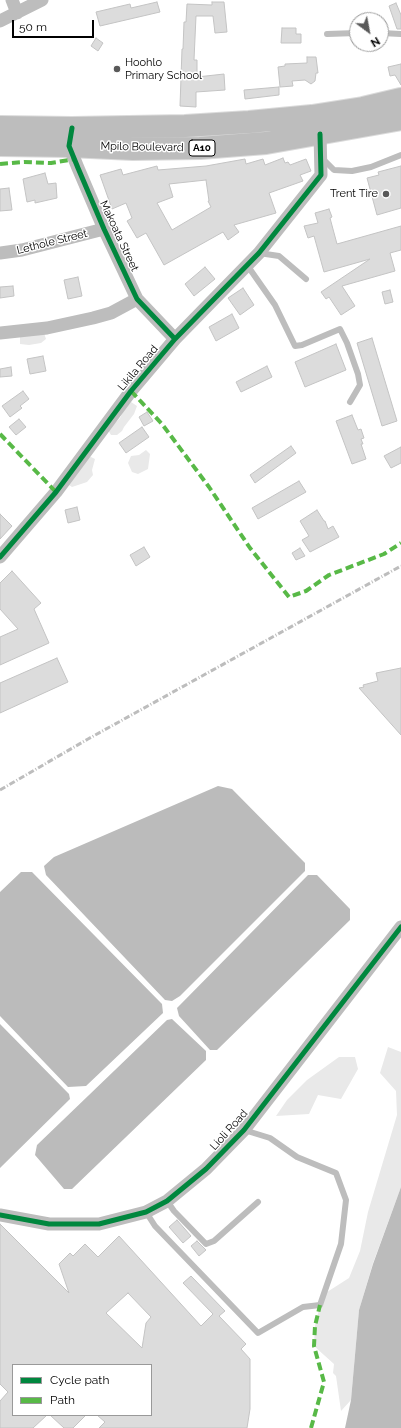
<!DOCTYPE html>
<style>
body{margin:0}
#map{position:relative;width:401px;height:1428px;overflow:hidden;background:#fff;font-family:Raleway,sans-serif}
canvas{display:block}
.legend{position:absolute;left:12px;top:1364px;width:140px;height:52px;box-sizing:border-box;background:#fff;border:1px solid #999;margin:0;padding:5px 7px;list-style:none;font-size:12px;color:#000}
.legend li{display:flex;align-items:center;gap:8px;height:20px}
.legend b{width:20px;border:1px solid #999}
.north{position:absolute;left:349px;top:12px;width:40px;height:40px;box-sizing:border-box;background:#fff;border:1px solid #999;border-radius:50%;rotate:148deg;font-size:11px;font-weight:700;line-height:16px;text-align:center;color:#000}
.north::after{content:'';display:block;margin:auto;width:14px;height:18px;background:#595959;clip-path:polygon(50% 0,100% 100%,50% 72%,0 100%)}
.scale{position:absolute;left:12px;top:20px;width:82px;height:18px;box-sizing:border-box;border:2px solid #000;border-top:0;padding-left:5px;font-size:12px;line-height:14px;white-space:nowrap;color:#000;-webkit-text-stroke:3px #fff;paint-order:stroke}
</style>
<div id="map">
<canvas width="401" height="1428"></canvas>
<ul class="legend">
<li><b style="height:5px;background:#00873e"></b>Cycle path</li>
<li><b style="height:5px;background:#58b947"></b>Path</li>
</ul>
<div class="north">N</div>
<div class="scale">50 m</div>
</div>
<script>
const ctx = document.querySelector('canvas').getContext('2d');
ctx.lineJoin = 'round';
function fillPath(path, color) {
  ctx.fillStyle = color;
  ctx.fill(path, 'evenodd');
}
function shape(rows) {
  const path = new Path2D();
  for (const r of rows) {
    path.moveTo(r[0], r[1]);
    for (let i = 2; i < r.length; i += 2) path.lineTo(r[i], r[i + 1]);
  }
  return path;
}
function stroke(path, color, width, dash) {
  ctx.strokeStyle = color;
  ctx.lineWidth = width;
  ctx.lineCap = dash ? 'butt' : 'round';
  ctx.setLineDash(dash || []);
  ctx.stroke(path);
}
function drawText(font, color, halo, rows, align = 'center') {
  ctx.font = font + ' Raleway,sans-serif';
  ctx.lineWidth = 3;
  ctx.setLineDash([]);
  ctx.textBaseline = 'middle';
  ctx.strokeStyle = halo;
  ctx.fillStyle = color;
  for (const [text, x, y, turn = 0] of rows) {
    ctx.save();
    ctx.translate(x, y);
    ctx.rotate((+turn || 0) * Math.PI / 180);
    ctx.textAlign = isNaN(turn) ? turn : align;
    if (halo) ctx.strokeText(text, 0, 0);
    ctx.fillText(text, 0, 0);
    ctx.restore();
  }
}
fillPath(shape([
 [44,333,46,339,41,343,29,345,20,344,20,336],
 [131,402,137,406,134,414,124,427,122,431,117,435,111,435,108,430,120,418,125,408],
 [146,450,150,454,148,469,138,474,132,472,128,463,131,456,139,455],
 [87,455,95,459,92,470,93,475,87,482,72,487,66,483],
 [388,1047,401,1052,401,1187,373,1263,359,1310,351,1400,341,1411,336,1376,333,1373,334,1364,314,1346,315,1326,320,1305,324,1294,349,1278,360,1251,368,1212,397,1115,396,1091,380,1073],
 [339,1057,355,1057,358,1069,341,1099,318,1095,309,1114,276,1116,287,1100,307,1080]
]), '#e9e9e9');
fillPath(shape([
 [218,786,232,789,305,863,305,871,180,996,172,1001,165,1000,46,875,44,866,54,857],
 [21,872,32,872,162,1004,163,1013,86,1086,68,1087,0,1016,0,892],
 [308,875,317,875,350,909,350,920,217,1050,210,1050,179,1016,177,1008],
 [172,1019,206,1051,206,1060,72,1189,64,1189,35,1155,37,1145,167,1020],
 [0,1024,69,1094,70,1099,0,1168],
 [401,1187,401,1428,345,1428,351,1400,359,1310,373,1264]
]), '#bbb');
const building = shape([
 [157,2,160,12,100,26,96,12,130,4,131,8,157,2],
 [212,2,224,2,227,32,215,33,213,16,196,16,194,60,197,60,197,77,224,74,225,90,196,92,196,107,180,106,182,49,183,49,184,22,186,22,187,4,212,5,212,2],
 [396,3,401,15,401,29,397,29,389,6,396,3],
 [282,28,296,28,296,34,301,34,301,43,281,43,282,28],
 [96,38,103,43,98,51,91,46,96,38],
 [307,57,316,57,318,73,316,73,315,81,311,84,305,80,292,81,293,86,280,87,278,67,285,66,285,64,307,63,307,57],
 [401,64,401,85,395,75,390,76,388,67,401,64],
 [279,87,279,95,245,99,244,90,279,87],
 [283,158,285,163,288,162,290,165,306,159,311,171,300,175,303,181,269,193,276,213,234,225,239,232,228,240,223,232,164,265,146,233,137,238,127,221,132,218,126,203,112,209,100,175,121,169,123,175,157,166,158,170,206,166,245,159,246,164,263,159,265,165,283,158],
 [206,180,209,201,208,201,211,207,172,230,157,203,173,197,169,184,206,180],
 [401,166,401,208,377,215,367,178,379,175,378,172,401,166],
 [45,173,48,184,56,183,57,198,35,203,35,200,27,202,23,179,45,173],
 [9,188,12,210,0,211,0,189,9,188],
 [329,209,332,217,330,218,337,244,401,226,401,250,390,253,395,271,342,286,355,306,341,315,329,297,326,299,321,292,370,259,324,272,314,236,308,238,304,226,318,223,315,213,329,209],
 [205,267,215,279,194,296,185,284,205,267],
 [78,277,82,296,68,299,64,280,78,277],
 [13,286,14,296,0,298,0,287,13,286],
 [243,288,254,305,240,315,228,298,243,288],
 [390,290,393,302,385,304,382,292,390,290],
 [232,314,239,328,216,341,209,327,232,314],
 [372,338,397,421,382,426,357,343,372,338],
 [336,344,346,370,305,387,295,362,336,344],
 [43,356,46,371,30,374,27,359,43,356],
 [267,366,272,377,241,392,236,382,267,366],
 [11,367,12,376,0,377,0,369,11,367],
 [23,391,29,399,20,406,22,408,10,417,2,406,23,391],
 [147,412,153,421,144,426,139,417,147,412],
 [352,415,358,430,361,429,364,438,361,439,363,444,361,444,366,459,352,464,336,421,352,415],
 [19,419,26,427,16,435,9,427,19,419],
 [142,427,149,437,126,453,119,443,142,427],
 [291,446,296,453,255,483,250,475,291,446],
 [401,447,401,463,391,468,384,456,401,447],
 [299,481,306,492,258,519,252,508,299,481],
 [77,507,80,520,68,523,65,510,77,507],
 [317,510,324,521,325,521,328,529,333,526,339,537,310,552,302,540,309,536,300,521,317,510],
 [0,514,12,526,0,539,0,514],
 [144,547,150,557,136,566,130,555,144,547],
 [300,548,305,556,296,560,292,553,300,548],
 [12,571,41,603,34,609,49,643,0,665,0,637,18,629,0,609,0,583,12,571],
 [57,658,68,682,0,713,0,683,57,658],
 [401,668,401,735,359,688,364,687,363,685,378,681,376,673,401,668],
 [177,1220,191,1236,183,1243,169,1227,177,1220],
 [0,1224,69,1293,59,1264,70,1253,73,1256,85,1244,98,1257,119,1236,201,1326,213,1314,183,1283,191,1276,225,1311,219,1316,246,1344,241,1349,250,1359,250,1409,247,1428,99,1428,105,1422,97,1415,151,1415,151,1365,13,1365,13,1415,47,1415,33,1428,0,1428,0,1401,8,1392,0,1384,0,1224],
 [128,1293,151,1317,146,1323,142,1348,106,1313,128,1293],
 [197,1241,206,1250,199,1256,191,1246,197,1241],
 [50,1415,86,1415,73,1428,64,1428,50,1415]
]);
fillPath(building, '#dcdcdc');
stroke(building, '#c4c4c4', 1);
const trunk = shape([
 [0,127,72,128,185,126,249,122,312,116,363,108,401,99],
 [0,145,69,146,133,149,200,148,266,143,401,119]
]);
stroke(trunk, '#dbdbdb', 24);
stroke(shape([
 [381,33,401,34],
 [327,34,357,33],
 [322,158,334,170,352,171,371,167,401,155],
 [259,253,279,256,306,279],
 [247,265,275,305,295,346,302,345,340,329,347,343,358,374,360,385,350,402],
 [167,1201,174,1211,206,1244,214,1241,258,1202],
 [146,1212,155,1226,258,1333,303,1307,320,1305,341,1244,346,1200,336,1173,297,1157,270,1138,244,1130]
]), '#bdbdbd', 6);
stroke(shape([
 [12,0,17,13],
 [0,21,42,0],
 [70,140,69,146,78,168,104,229,137,299,175,339],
 [0,253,22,250,104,229],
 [0,333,47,328,93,318,111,313,137,299],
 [0,557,56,492,131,391,175,339,259,253,321,175,320,134],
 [0,1215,49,1224,99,1224,146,1212,167,1201,206,1169,244,1130,401,927]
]), '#bdbdbd', 13);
stroke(trunk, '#bdbdbd', 22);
stroke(shape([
 [0,790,88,739,401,566]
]), '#bdbdbd', 3, [6, 2, 1, 2]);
stroke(shape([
 [0,164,24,162,51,163,75,159],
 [131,391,162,424,209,487,250,548,289,597,306,591,329,575,384,554,401,543],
 [0,434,56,492],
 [311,1428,324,1382,314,1346,315,1326,320,1305]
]), '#58b947', 4, [8, 4]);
stroke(shape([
 [72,128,69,146,78,168,104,229,137,299,175,339],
 [0,557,56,492,131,391,175,339,259,253,321,175,320,134],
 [0,1215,49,1224,99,1224,146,1212,167,1201,206,1169,244,1130,401,927]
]), '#00873e', 5);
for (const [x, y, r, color] of [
 [117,69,4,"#595959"],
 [386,194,4,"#595959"]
]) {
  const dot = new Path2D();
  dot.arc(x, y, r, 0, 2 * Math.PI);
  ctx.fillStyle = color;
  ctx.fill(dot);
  stroke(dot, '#fff', 1.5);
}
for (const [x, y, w] of [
 [202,148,26]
]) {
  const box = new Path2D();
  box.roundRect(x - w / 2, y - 8, w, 16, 3);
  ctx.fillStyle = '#fff';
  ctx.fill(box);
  stroke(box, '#000', 1);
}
drawText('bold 10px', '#000', null, [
 ["A10",202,148]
]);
drawText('11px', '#000', '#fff', [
 ["Hoohlo",125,63],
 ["Primary School",125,76],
 ["Trent Tire",378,194,"right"]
], 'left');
drawText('11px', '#000', '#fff', [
 ["Mpilo Boulevard",142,147,1],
 ["Makoata Street",119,236,65],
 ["Lethole Street",52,242,-14],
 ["Likila Road",138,368,-50],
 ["Lioli Road",229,1130,-48]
]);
</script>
